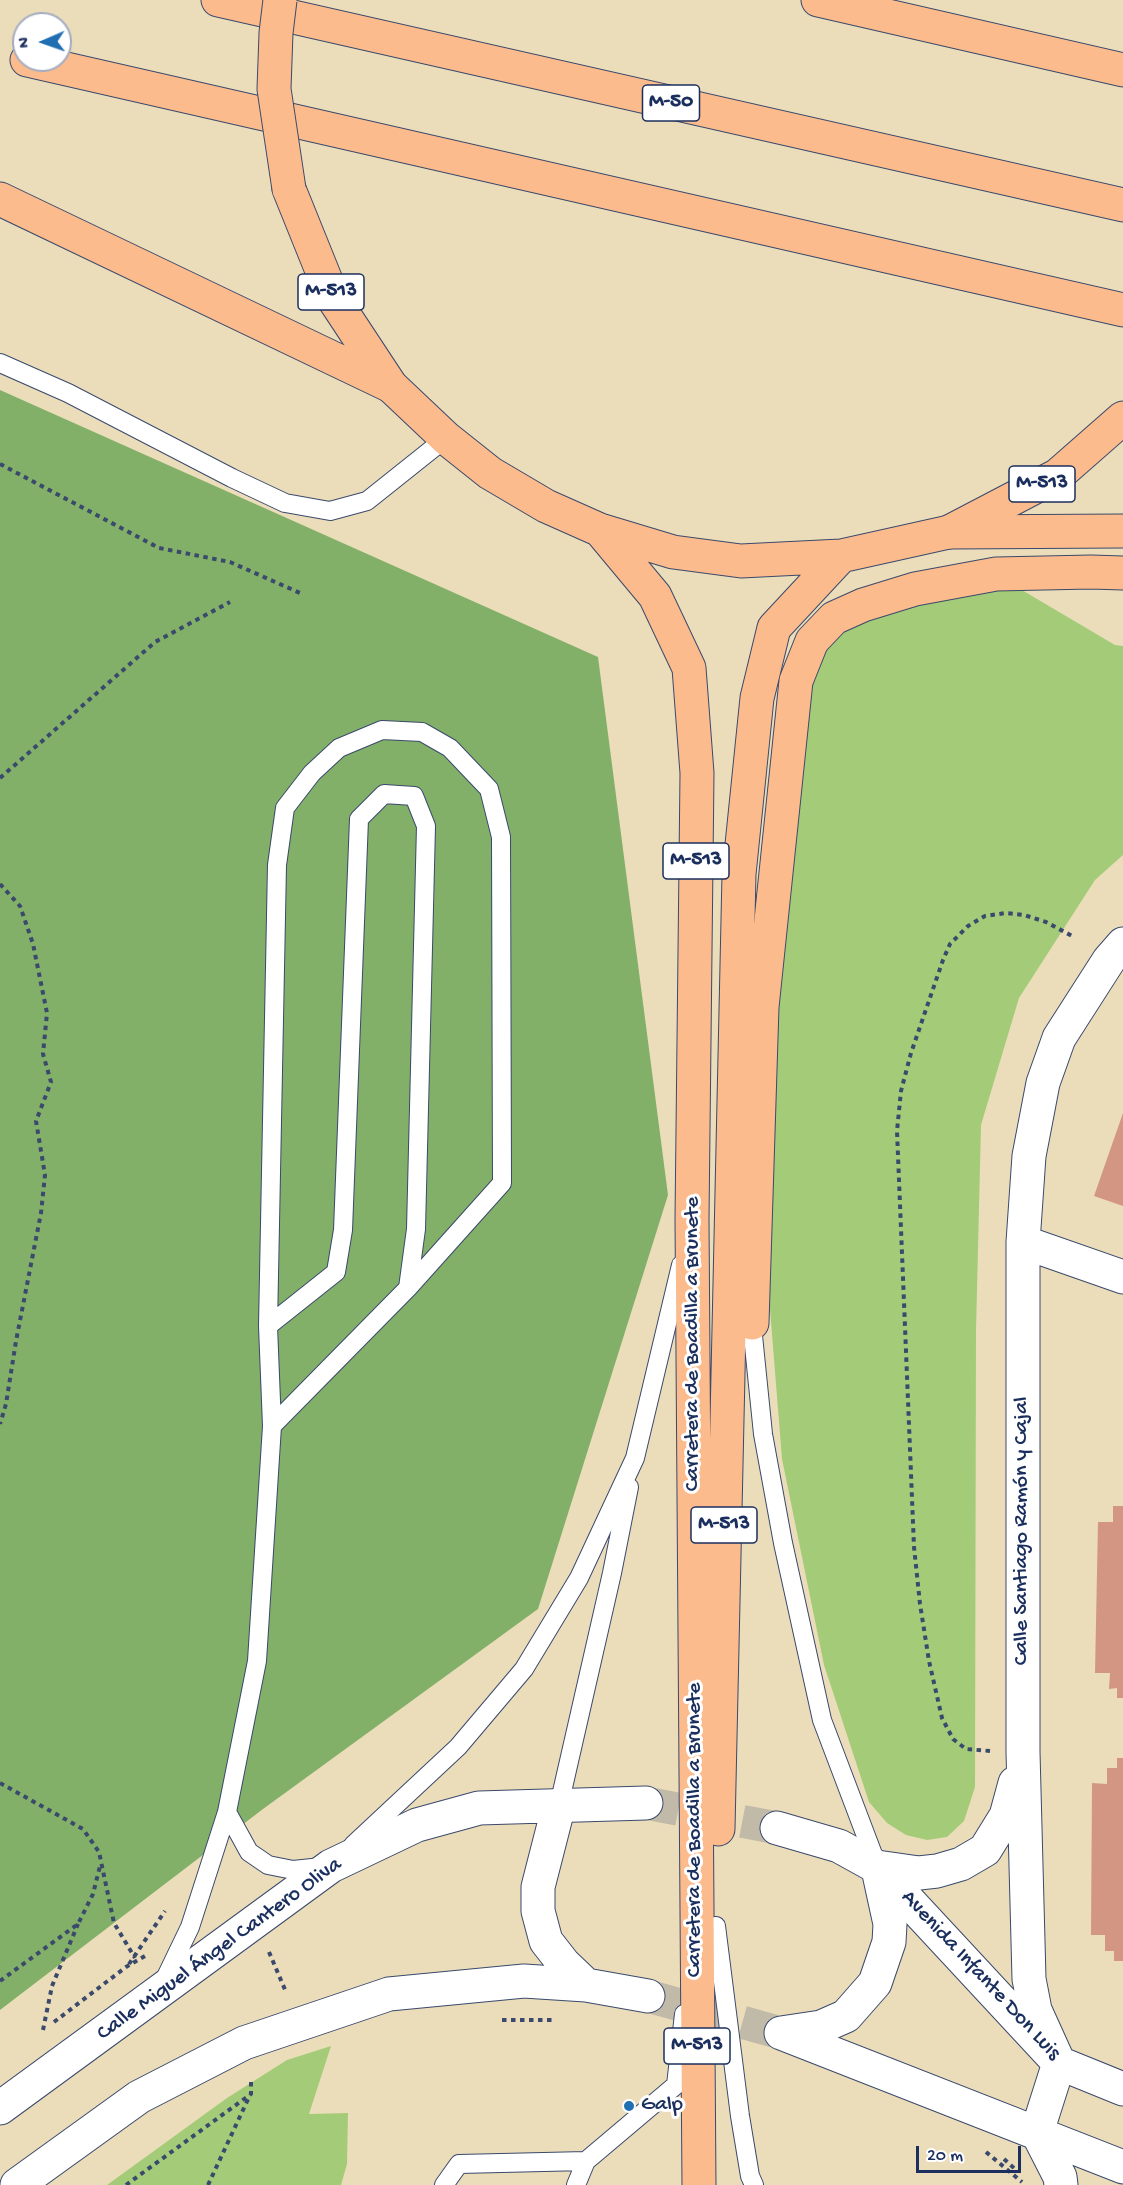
<!DOCTYPE html>
<meta charset="utf-8">
<style>
body{margin:0}
#map{position:relative;width:1123px;height:2185px;overflow:hidden;background:#ebddba;font-family:"Gochi Hand",sans-serif}
canvas{display:block}
.north{position:absolute;left:12px;top:12px;width:60px;height:60px;box-sizing:border-box;background:#fff;border:2px solid #a4acbf;border-radius:50%;rotate:268deg;font-size:16px;font-weight:700;line-height:24px;text-align:center;color:#1b2f5e}
.north::after{content:'';display:block;margin:auto;width:21px;height:27px;background:#1f6fb2;clip-path:polygon(50% 0,100% 100%,50% 72%,0 100%)}
.scale{position:absolute;left:916px;top:2146px;width:105px;height:27px;box-sizing:border-box;border:3px solid #1b2f5e;border-top:0;padding-left:8px;font-size:18px;line-height:21px;white-space:nowrap;color:#1b2f5e;-webkit-text-stroke:4px #fff;paint-order:stroke}
</style>
<div id="map">
<canvas width="1123" height="2185"></canvas>
<div class="north">N</div>
<div class="scale">20 m</div>
</div>
<script>
const ctx = document.querySelector('canvas').getContext('2d');
ctx.lineJoin = 'round';
function fillPath(path, color) {
  ctx.fillStyle = color;
  ctx.fill(path, 'evenodd');
}
function shape(rows) {
  const path = new Path2D();
  for (const r of rows) {
    path.moveTo(r[0], r[1]);
    for (let i = 2; i < r.length; i += 2) path.lineTo(r[i], r[i + 1]);
  }
  return path;
}
function stroke(path, color, width, dash) {
  ctx.strokeStyle = color;
  ctx.lineWidth = width;
  ctx.lineCap = dash ? 'butt' : 'round';
  ctx.setLineDash(dash || []);
  ctx.stroke(path);
}
function drawText(font, color, halo, rows, align = 'center') {
  ctx.font = font + ' "Gochi Hand",sans-serif';
  ctx.lineWidth = 6;
  ctx.setLineDash([]);
  ctx.textBaseline = 'middle';
  ctx.strokeStyle = halo;
  ctx.fillStyle = color;
  for (const [text, x, y, turn = 0] of rows) {
    ctx.save();
    ctx.translate(x, y);
    ctx.rotate((+turn || 0) * Math.PI / 180);
    ctx.textAlign = isNaN(turn) ? turn : align;
    if (halo) ctx.strokeText(text, 0, 0);
    ctx.fillText(text, 0, 0);
    ctx.restore();
  }
}
fillPath(shape([
 [1010,583,1115,645,1123,646,1123,855,1095,880,1019,998,981,1125,976,1331,975,1787,964,1821,947,1837,927,1840,906,1835,887,1823,869,1802,824,1665,782,1459,761,1197,800,693,832,634,891,611],
 [331,2046,309,2114,348,2113,347,2164,341,2185,107,2185,227,2098,287,2060]
]), '#a4cc78');
fillPath(shape([
 [0,390,598,657,668,1195,538,1609,263,1809,0,2010]
]), '#83b068');
fillPath(shape([
 [1123,1113,1123,1206,1094,1196],
 [1113,1506,1123,1506,1123,1698,1117,1698,1117,1688,1109,1689,1110,1673,1095,1673,1098,1522,1113,1522],
 [1117,1758,1123,1758,1123,1961,1114,1961,1114,1951,1105,1951,1105,1935,1091,1935,1092,1783,1107,1784,1107,1768,1117,1768]
]), '#d29682');
stroke(shape([
 [646,1803,777,1828],
 [648,1996,781,2033]
]), '#c1baa8', 33, [33, 16]);
const lane = shape([
 [0,363,68,393,232,478,285,503,330,511,367,501,446,438],
 [751,1316,763,1434,783,1543,822,1720,877,1865],
 [268,1326,336,1272,343,1230,359,819,384,794,414,796,426,826,416,1229,408,1288],
 [559,1805,612,1573,629,1487],
 [227,1812,249,1852,268,1865,293,1870,322,1867],
 [353,1845,458,1747,524,1669,579,1578,635,1458,681,1265],
 [716,1926,740,2116,750,2176,754,2185],
 [164,1981,190,1927,227,1812,257,1661,272,1426,268,1326,277,865,285,808,312,773,339,748,382,730,422,732,450,748,489,789,501,837,502,1183,408,1288,272,1426],
 [444,2185,459,2164,586,2161,676,2085,684,2014],
 [576,2185,586,2161]
]);
const street = shape([
 [1023,1242,1123,1277],
 [559,1805,538,1887,538,1911,546,1941,564,1964,586,1985],
 [777,1828,839,1846,877,1867,1059,2063,1123,2089],
 [877,1867,919,1873,937,1871,961,1864,985,1850,1006,1816,1015,1783],
 [781,2033,1123,2167],
 [781,2033,821,2027,846,2016,875,1983,889,1942,890,1924,878,1869],
 [0,2108,331,1866,417,1825,479,1808,646,1803],
 [1037,2132,1059,2063,1035,2010,1029,1979,1023,1752,1023,1242,1029,1156,1043,1083,1059,1038,1109,960,1123,944],
 [1037,2132,1060,2177,1061,2185],
 [17,2185,139,2097,244,2043,389,1994,524,1981,586,1985,648,1996]
]);
const primary = shape([
 [289,189,333,298,391,386,446,438,490,473,546,506,600,530,673,552,741,561,841,556,949,532,1058,475,1123,418],
 [600,530,655,596,689,668,697,773,692,1219,699,2185],
 [718,1829,739,874,757,698,774,628,841,556]
]);
const highway = shape([
 [218,0,1123,205],
 [818,0,1123,70],
 [27,60,1123,310],
 [0,199,391,386],
 [949,532,1123,531],
 [752,1323,762,1007,796,681,812,641,834,618,863,605,915,589,996,574,1091,572,1123,573]
]);
stroke(lane, '#3a496c', 20);
stroke(street, '#3a496c', 35);
stroke(primary, '#3a496c', 35);
stroke(highway, '#3a496c', 35);
stroke(shape([
 [0,464,159,548,230,562,300,593],
 [0,778,155,642,230,602],
 [0,884,20,906,33,944,47,1013,43,1054,51,1082,36,1121,45,1175,41,1213,16,1341,6,1404,0,1424],
 [990,1751,966,1749,953,1739,942,1718,929,1661,920,1604,914,1547,897,1131,901,1091,911,1053,943,960,950,944,968,926,985,916,1006,913,1024,915,1046,922,1074,937],
 [0,1783,83,1829,99,1852,114,1923,135,1958],
 [269,1952,286,1992],
 [129,1964,165,1911],
 [0,1981,78,1924,93,1894,100,1866],
 [502,2020,554,2020],
 [54,2022,126,1967,145,1956],
 [43,2030,52,1986,78,1924],
 [986,2152,1022,2182],
 [1004,2159,1016,2170],
 [126,2185,251,2094,251,2078],
 [208,2185,250,2095]
]), '#3a496c', 4, [4.5, 4.5]);
stroke(lane, '#fff', 18);
stroke(street, '#fff', 33);
stroke(primary, '#fbbb8c', 33);
stroke(highway, '#fbbb8c', 33);
const primaryBridge = shape([
 [280,0,276,33,274,89,289,189]
]);
stroke(primaryBridge, '#3a496c', 35, []);
stroke(primaryBridge, '#fbbb8c', 33);
for (const [x, y, r, color] of [
 [629,2106,6,"#1f6fb2"]
]) {
  const dot = new Path2D();
  dot.arc(x, y, r, 0, 2 * Math.PI);
  ctx.fillStyle = color;
  ctx.fill(dot);
  stroke(dot, '#fff', 2);
}
for (const [x, y, w] of [
 [671,103,57],
 [331,292,66],
 [1042,484,66],
 [696,861,66],
 [724,1525,66],
 [697,2046,66]
]) {
  const box = new Path2D();
  box.roundRect(x - w / 2, y - 18, w, 36, 4.5);
  ctx.fillStyle = '#fff';
  ctx.fill(box);
  stroke(box, '#1b2f5e', 1.5);
}
drawText('bold 21px', '#1b2f5e', null, [
 ["M-50",671,103],
 ["M-513",331,292],
 ["M-513",1042,484],
 ["M-513",696,861],
 ["M-513",724,1525],
 ["M-513",697,2046]
]);
drawText('22px', '#1b2f5e', '#fff', [
 ["Carretera de Boadilla a Brunete",694,1344,-90],
 ["Calle Santiago Ramón y Cajal",1023,1531,-90],
 ["Carretera de Boadilla a Brunete",696,1830,-90],
 ["Calle Miguel Ángel Cantero Oliva",220,1950,-36],
 ["Avenida Infante Don Luis",980,1976,47]
]);
drawText('22px', '#1b2f5e', '#fff', [
 ["Galp",641,2106]
], 'left');
</script>
